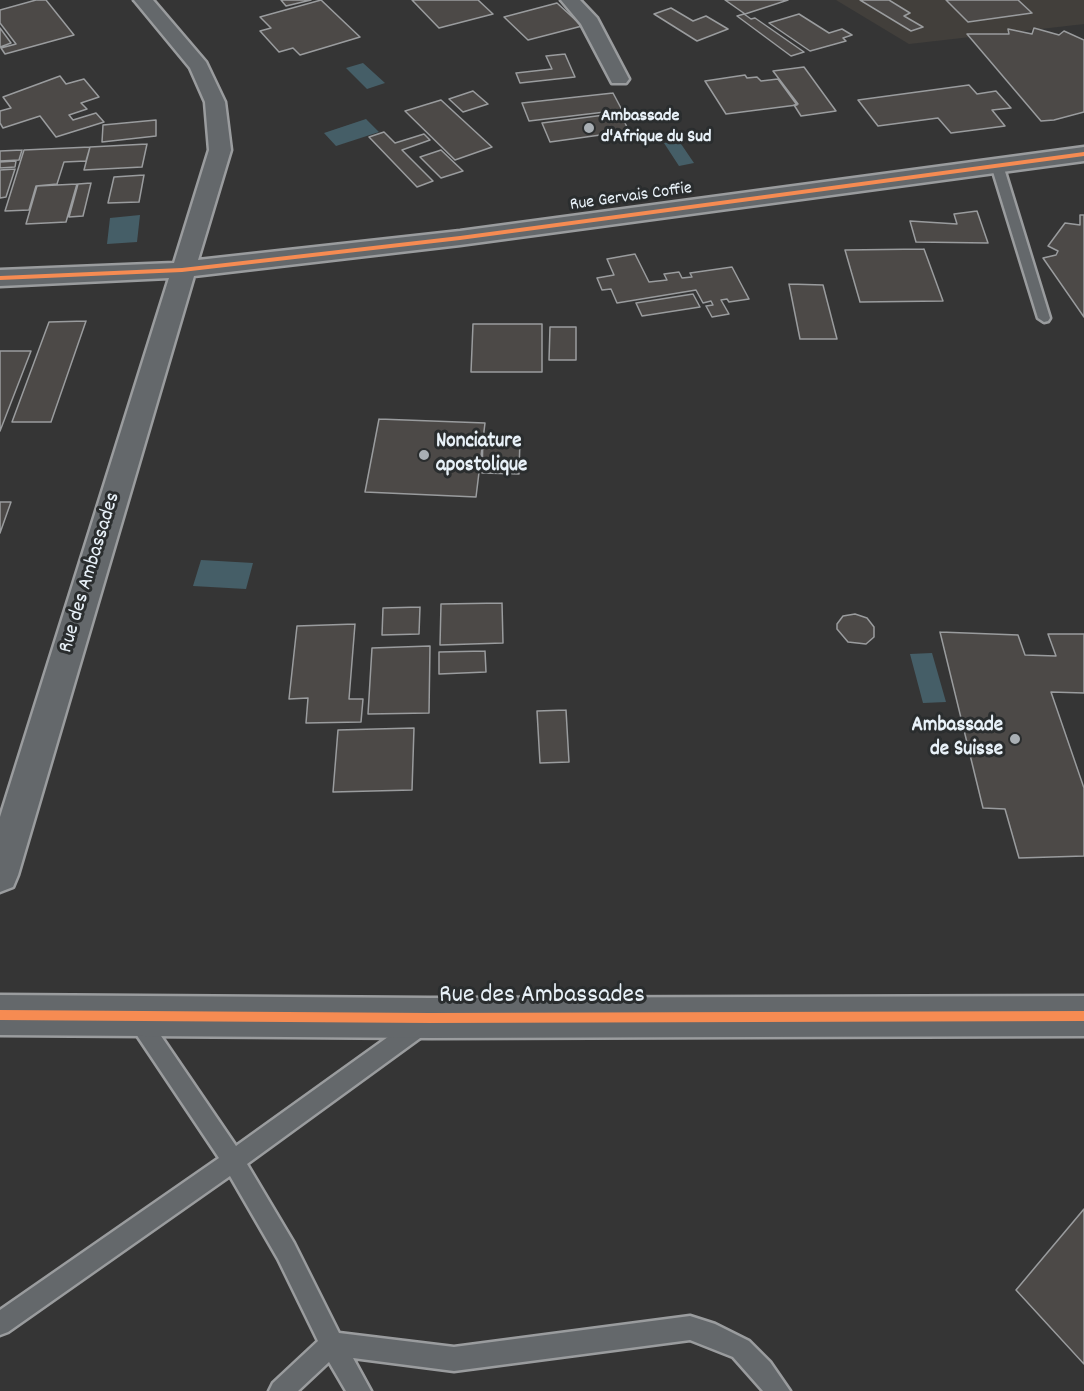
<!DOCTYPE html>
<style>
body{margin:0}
canvas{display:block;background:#353535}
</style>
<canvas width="1084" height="1391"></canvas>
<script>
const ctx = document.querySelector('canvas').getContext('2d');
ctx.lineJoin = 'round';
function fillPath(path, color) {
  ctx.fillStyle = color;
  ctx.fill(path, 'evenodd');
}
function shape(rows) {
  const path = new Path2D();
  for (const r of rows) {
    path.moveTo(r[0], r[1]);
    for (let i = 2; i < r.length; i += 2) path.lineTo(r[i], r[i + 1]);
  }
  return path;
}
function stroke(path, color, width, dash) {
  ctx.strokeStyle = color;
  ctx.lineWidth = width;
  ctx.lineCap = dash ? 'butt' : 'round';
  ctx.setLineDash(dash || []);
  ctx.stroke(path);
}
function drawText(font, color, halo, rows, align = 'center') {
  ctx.font = font + ' Dekko,sans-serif';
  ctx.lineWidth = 6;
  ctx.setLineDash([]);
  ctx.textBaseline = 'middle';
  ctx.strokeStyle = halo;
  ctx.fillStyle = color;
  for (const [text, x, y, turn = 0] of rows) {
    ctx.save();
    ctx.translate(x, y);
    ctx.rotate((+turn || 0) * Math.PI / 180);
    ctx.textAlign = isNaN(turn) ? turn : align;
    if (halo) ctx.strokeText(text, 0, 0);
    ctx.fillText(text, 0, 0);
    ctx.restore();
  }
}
fillPath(shape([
 [836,0,1084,0,1084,24,909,44]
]), '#423f3b');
fillPath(shape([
 [363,63,385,83,367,89,346,68],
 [366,119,379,132,336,146,324,133],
 [679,141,694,163,679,166,664,143],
 [140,215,137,242,107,244,110,218],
 [201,560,253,563,246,589,193,586],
 [932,653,946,702,923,703,910,654]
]), '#455e67');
const building = shape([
 [36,0,46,0,74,35,5,54,1,48,16,44,0,23,0,10,36,0],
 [281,0,311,0,286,6,281,0],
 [321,0,360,37,300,55,293,48,279,52,260,31,271,28,260,17,321,0],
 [412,0,478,0,493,14,439,28,412,0],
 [725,0,788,0,745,14,725,0],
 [860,0,889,0,910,13,904,16,923,27,911,31,860,0],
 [946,0,1018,0,1032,13,968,22,946,0],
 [557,3,582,26,528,40,504,17,557,3],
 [671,8,693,21,706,16,728,29,697,41,654,14,671,8],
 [744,14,751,19,755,18,804,52,791,56,737,16,744,14],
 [799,14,829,33,842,29,852,35,843,38,846,41,810,51,769,23,799,14],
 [0,28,11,43,0,47,0,28],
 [1034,28,1059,35,1064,31,1084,40,1084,112,1054,120,1041,121,967,34,1009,34,1008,29,1032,34,1034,28],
 [565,54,575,77,520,83,516,73,552,69,546,56,565,54],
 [804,67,836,111,801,116,794,105,798,104,773,71,804,67],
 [745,75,747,78,757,77,761,81,778,79,797,105,726,114,705,81,745,75],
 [60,76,66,84,84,79,99,97,81,103,87,109,69,115,73,120,96,113,104,122,56,137,40,116,3,128,0,123,0,111,11,108,3,97,60,76],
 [969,85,977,94,996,91,1011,108,992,110,1005,126,951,133,938,118,878,126,858,100,969,85],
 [473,91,488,104,463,112,449,99,473,91],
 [613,93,622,110,529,121,522,103,613,93],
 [441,100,492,147,455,160,405,111,441,100],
 [620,113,629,131,550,142,542,123,620,113],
 [156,120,156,136,102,142,103,125,156,120],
 [384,132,395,143,424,134,430,140,402,150,433,181,417,187,369,137,384,132],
 [147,144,142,167,84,170,90,147,147,144],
 [90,147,86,161,64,162,57,184,36,186,29,210,5,211,24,150,90,147],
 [22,150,19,160,0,161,0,151,22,150],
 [441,150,463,171,441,178,420,157,441,150],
 [16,161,15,167,0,168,0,162,16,161],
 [15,169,6,197,0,198,0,170,15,169],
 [144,175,139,202,108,203,114,177,144,175],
 [91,183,83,216,69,217,78,184,91,183],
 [77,184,66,222,26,224,37,186,77,184],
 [977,211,988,243,916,242,910,221,957,224,954,214,977,211],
 [1080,215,1084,215,1084,317,1043,258,1056,255,1058,251,1048,246,1065,223,1080,225,1080,215],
 [924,249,943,301,860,302,845,250,924,249],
 [635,254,649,282,667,280,664,274,679,272,682,278,692,277,690,273,732,267,749,299,729,302,727,299,721,300,729,314,712,317,706,306,713,305,711,301,703,303,696,290,617,303,611,289,602,290,597,278,614,275,607,259,635,254],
 [789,284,823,285,837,339,800,339,789,284],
 [693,294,700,307,642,316,636,303,693,294],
 [86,321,51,422,12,422,49,322,86,321],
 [473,324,542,324,542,372,471,372,473,324],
 [550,327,576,327,576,360,549,360,550,327],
 [0,351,31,351,0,431,0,351],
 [379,419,485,423,476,497,365,492,379,419],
 [483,438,520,438,519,474,482,473,483,438],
 [0,502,11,502,0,533,0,502],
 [502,603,503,643,440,645,441,604,502,603],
 [420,607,419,634,382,635,383,608,420,607],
 [855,614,867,618,874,627,874,637,866,644,848,642,837,629,837,624,843,616,855,614],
 [355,624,349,699,363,699,361,722,306,723,308,698,289,699,297,626,355,624],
 [940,632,1018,635,1025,655,1056,656,1048,634,1084,634,1084,693,1051,692,1084,788,1084,856,1019,858,1005,809,983,808,940,632],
 [430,646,429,713,368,714,372,648,430,646],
 [485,651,486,672,439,674,439,652,485,651],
 [566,710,569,762,540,763,537,711,566,710],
 [414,728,412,790,333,792,338,730,414,728],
 [1084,1209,1084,1364,1016,1290,1084,1209]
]);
fillPath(building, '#4c4947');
stroke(building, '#9a9c9e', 1.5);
const service = shape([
 [997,162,1003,165,1050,318,1048,321,1044,322,1038,318,991,165,997,162],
 [137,1008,144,1011,236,1146,413,1019,420,1016,427,1019,430,1026,427,1033,247,1164,294,1243,339,1333,454,1347,690,1316,715,1324,749,1341,770,1362,790,1391,763,1391,733,1357,690,1340,454,1371,353,1358,371,1391,346,1391,329,1362,298,1391,269,1391,273,1383,318,1341,278,1259,230,1176,8,1332,0,1335,0,1310,219,1158,130,1025,127,1018,130,1011,137,1008]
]);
const minor = shape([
 [134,0,153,0,206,62,225,102,231,150,198,260,460,231,1084,147,1084,161,460,245,194,276,18,875,13,887,0,892,0,817,169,278,0,286,0,270,174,263,209,150,205,102,190,68,134,0],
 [561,0,580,0,597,18,629,79,626,83,612,83,581,24,561,0],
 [0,995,430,998,1084,996,1084,1036,430,1038,0,1035,0,995]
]);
stroke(service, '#9a9c9e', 5);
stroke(minor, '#9a9c9e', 5);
fillPath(service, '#64686b');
fillPath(minor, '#64686b');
fillPath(shape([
 [1084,152,1084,156,460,240,182,272,0,280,0,276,182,268,460,236,1084,152],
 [0,1010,430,1013,1084,1011,1084,1021,430,1023,0,1020,0,1010]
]), '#f68b52');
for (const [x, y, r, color] of [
 [589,128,6,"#a9afb4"],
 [424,455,6,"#a9afb4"],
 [1015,739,6,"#a9afb4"]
]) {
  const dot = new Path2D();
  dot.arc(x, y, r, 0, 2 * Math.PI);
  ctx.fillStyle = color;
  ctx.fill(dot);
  stroke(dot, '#2a2d2e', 2);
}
drawText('bold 18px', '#e8f1f8', '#2a2d2e', [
 ["Ambassade",601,118],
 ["d'Afrique du Sud",601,139]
], 'left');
drawText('18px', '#e8f1f8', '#2a2d2e', [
 ["Rue Gervais Coffie",631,198,-8]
]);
drawText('bold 21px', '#e8f1f8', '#2a2d2e', [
 ["Nonciature",436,443],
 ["apostolique",436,467],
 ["Ambassade",1003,727,"right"],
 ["de Suisse",1003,751,"right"]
], 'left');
drawText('21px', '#e8f1f8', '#2a2d2e', [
 ["Rue des Ambassades",91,573,-73]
]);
drawText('26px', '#e8f1f8', '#2a2d2e', [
 ["Rue des Ambassades",542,997]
]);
</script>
